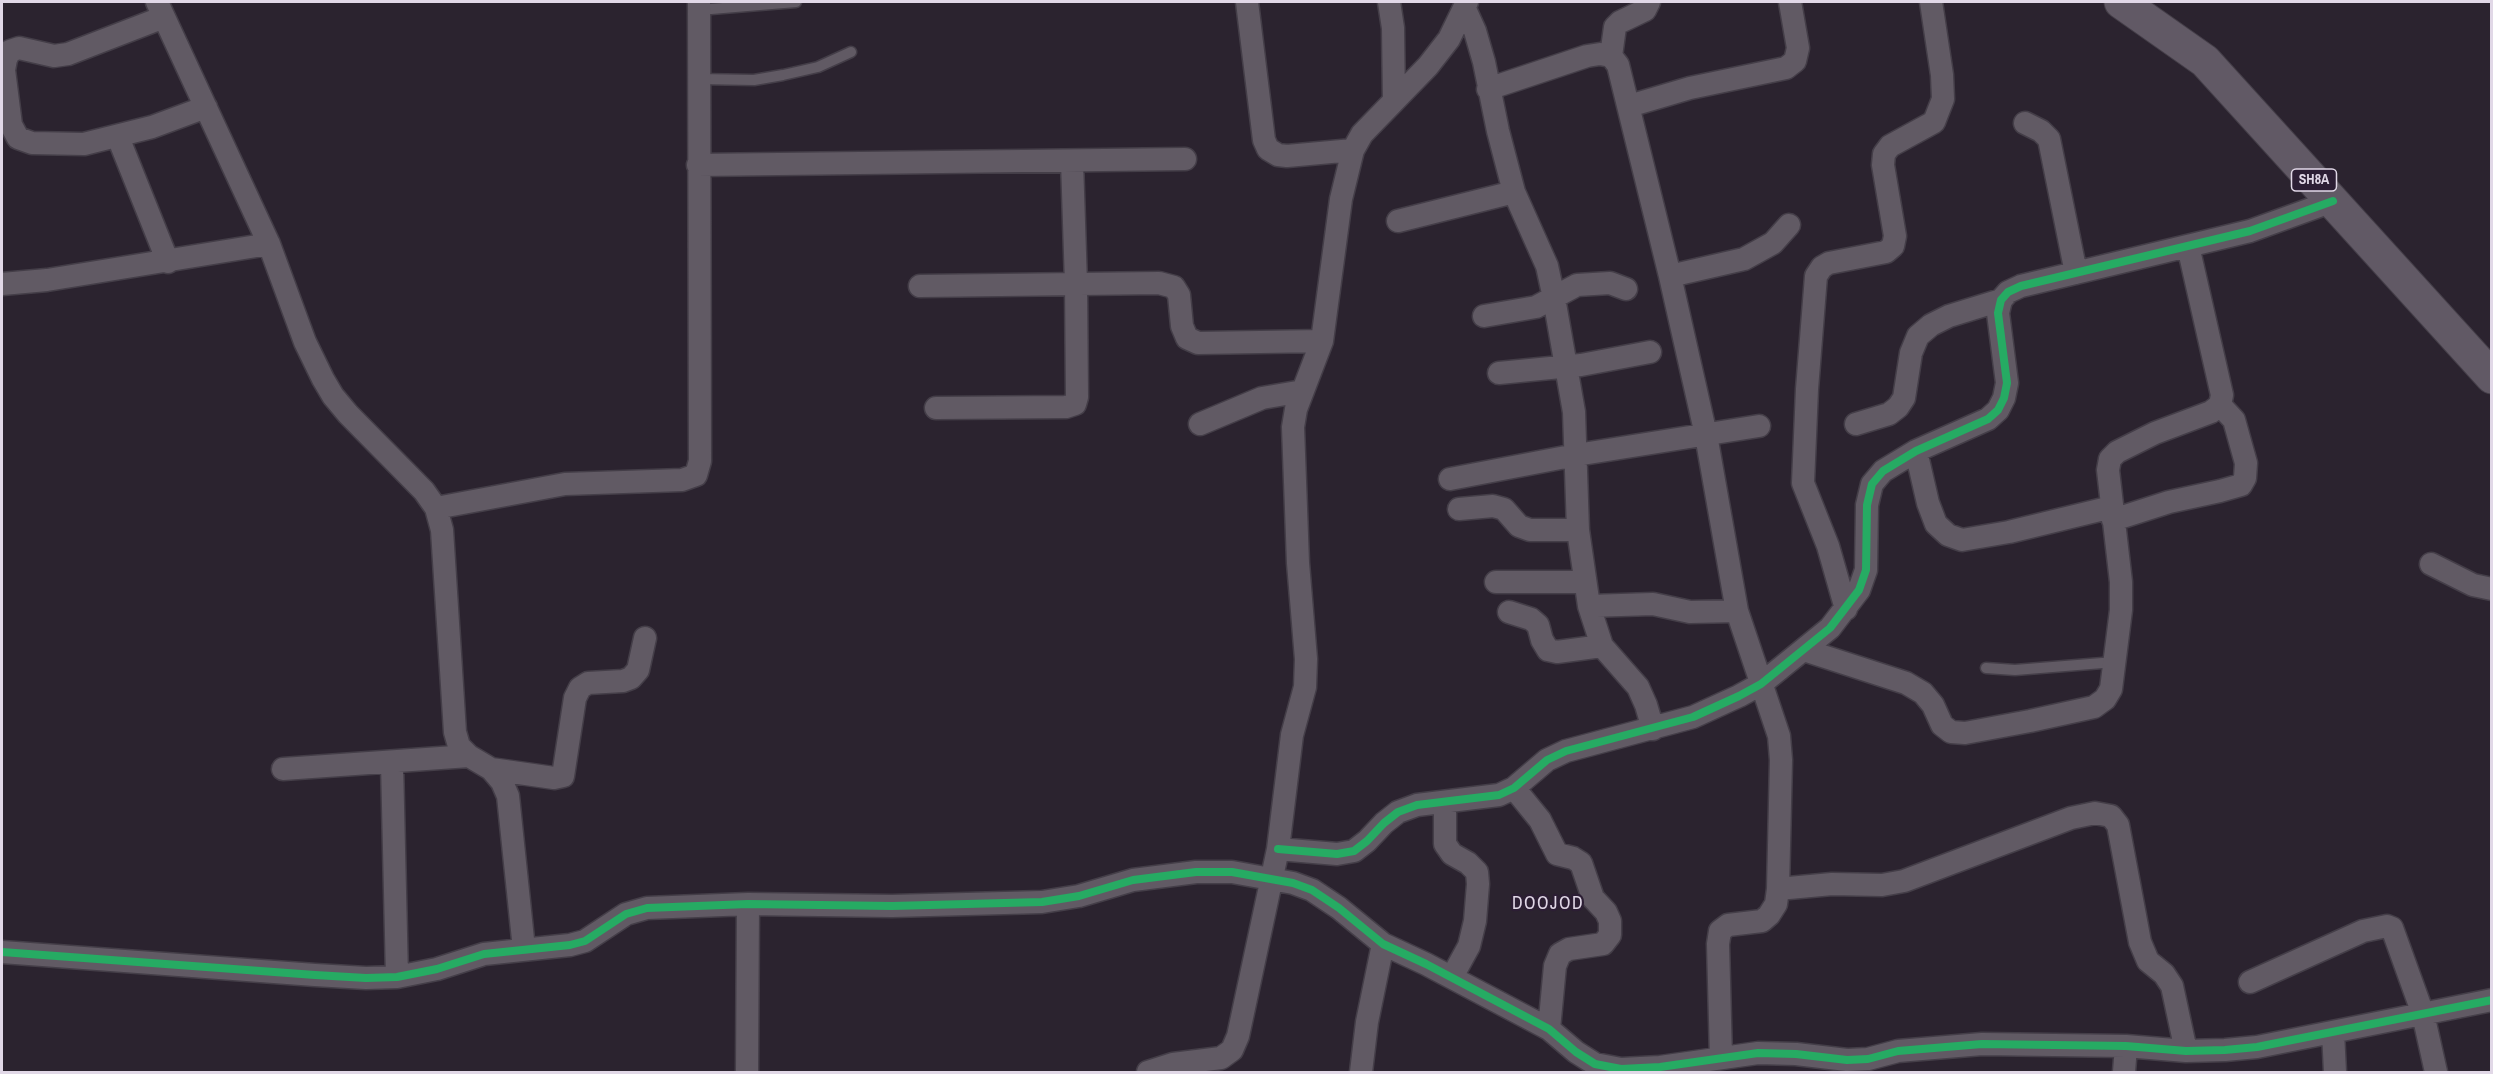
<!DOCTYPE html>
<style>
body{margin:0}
#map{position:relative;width:2493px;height:1074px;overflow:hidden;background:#2b232f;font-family:"Archivo Narrow",sans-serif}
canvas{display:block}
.frame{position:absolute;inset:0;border:3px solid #e1d8e7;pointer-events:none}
</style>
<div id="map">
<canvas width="2493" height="1074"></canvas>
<div class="frame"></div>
</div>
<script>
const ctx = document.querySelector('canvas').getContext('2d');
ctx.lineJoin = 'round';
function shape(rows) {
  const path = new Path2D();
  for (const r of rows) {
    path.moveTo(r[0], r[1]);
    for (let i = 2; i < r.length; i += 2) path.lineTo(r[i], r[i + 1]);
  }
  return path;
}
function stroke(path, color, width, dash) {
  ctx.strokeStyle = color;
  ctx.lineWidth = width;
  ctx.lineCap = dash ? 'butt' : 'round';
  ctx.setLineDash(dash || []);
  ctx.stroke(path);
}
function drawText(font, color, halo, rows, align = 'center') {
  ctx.font = font + ' "Archivo Narrow",sans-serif';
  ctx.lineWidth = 4.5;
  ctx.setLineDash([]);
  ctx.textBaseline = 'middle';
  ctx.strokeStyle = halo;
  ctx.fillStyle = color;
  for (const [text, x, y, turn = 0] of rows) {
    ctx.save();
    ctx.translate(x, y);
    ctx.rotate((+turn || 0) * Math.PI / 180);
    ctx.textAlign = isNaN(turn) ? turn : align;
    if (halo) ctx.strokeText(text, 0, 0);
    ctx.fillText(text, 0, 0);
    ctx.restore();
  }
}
const lane = shape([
 [699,10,796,2],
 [699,79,754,80,783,75,818,67,851,52],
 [1986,668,2015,670,2115,662]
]);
const street = shape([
 [157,2,269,244,305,342,323,379,333,396,348,414,424,491,436,508,442,530,455,732,459,746,469,756,491,769,502,782,508,796,524,949],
 [1247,2,1264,140,1268,149,1278,155,1287,156,1353,150],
 [1389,2,1393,28,1394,101],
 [1465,9,1475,31,1484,62,1498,131,1514,192,1547,266,1554,298,1574,412,1578,530,1589,606,1602,646,1638,687,1646,705,1653,729],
 [164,17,68,54,54,56,19,48,10,51,6,59,4,70,11,125,18,138,32,143,84,144,152,127,206,107],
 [1611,56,1615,27,1620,22,1645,10,1649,2],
 [1488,89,1587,56,1600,54,1611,56,1618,65,1670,276,1706,435,1737,611,1779,736,1781,760,1778,889,1776,904,1769,915,1762,921,1728,925,1720,931,1718,944,1721,1058],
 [1629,106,1690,88,1786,68,1795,61,1798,48,1790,2],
 [2025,123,2041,131,2049,139,2076,273],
 [118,137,168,262],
 [698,165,1185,159],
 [1398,221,1514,192],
 [1670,276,1744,259,1773,243,1789,225],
 [2,284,47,280,269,244],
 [920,286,1159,283,1174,287,1179,295,1182,326,1187,338,1198,343,1322,341],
 [1484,316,1536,307,1577,285,1610,283,1626,289],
 [1499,373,1581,365,1650,352],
 [936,408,1066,407,1075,404,1077,397,1076,284,1072,161],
 [1200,424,1262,398,1303,391],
 [1856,424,1889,414,1898,407,1904,398,1911,353,1918,336,1931,325,1949,316,2001,300],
 [1916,451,1928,503,1936,524,1948,535,1962,540,2009,532,2112,507],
 [1450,479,1576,455,1759,426],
 [436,508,565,484,682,480,696,475,700,461,699,2],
 [1459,509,1493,506,1504,509,1519,526,1530,530,1578,530],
 [2113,520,2169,502,2220,491,2241,485,2245,478,2246,463,2234,420,2220,405],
 [2431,564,2473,585,2492,589],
 [1496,582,1584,582],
 [1589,606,1653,604,1690,612,1737,611],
 [1846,609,1828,546,1803,483,1807,389,1816,276,1822,267,1829,263,1886,252,1893,246,1895,236,1883,165,1884,154,1890,146,1934,122,1943,99,1942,75,1931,2],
 [1509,612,1531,619,1538,625,1542,640,1548,650,1557,652,1602,646],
 [1804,650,1906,683,1923,693,1933,705,1942,725,1951,732,1965,733,2030,721,2094,707,2105,699,2111,689,2121,610,2121,582,2108,470,2110,459,2117,452,2155,433,2211,412,2220,405,2222,395,2188,246],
 [392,763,397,977],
 [283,769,469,756],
 [491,769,554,778,563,776,575,698,580,688,588,683,623,681,631,678,638,670,645,638],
 [1514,788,1540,820,1557,854,1573,858,1581,863,1593,898,1606,912,1610,921,1610,935,1603,944,1569,949,1560,954,1555,966,1549,1029],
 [1445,802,1445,844,1452,854,1468,863,1477,872,1478,884,1475,921,1469,946,1452,977],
 [1278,849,1337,854,1354,851,1367,841,1384,823,1398,812,1417,805,1499,795,1514,788,1547,760,1566,751,1693,717,1739,696,1761,684,1830,628,1859,590,1866,570,1867,505,1872,484,1883,471,1916,451,1988,419,1998,410,2004,398,2007,383,1998,313,2001,300,2008,292,2021,286,2250,231,2333,201],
 [1778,889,1832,884,1882,885,1904,881,2071,818,2095,813,2111,816,2118,825,2140,942,2148,961,2164,974,2172,986,2186,1051],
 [2,952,315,975,366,978,397,977,437,969,484,954,570,945,585,941,626,914,647,908,748,904,892,906,1042,902,1079,896,1133,880,1196,872,1232,872,1293,883,1312,890,1339,908,1383,944,1426,964,1549,1029,1576,1052,1595,1064,1621,1069,1660,1067,1758,1053,1796,1054,1847,1060,1868,1059,1898,1051,1982,1044,2126,1046,2186,1051,2225,1050,2257,1047,2492,1000],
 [2250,982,2363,931,2387,926,2392,928,2423,1014,2436,1072],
 [2333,1032,2335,1072],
 [747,1072,748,904],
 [1148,1072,1173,1064,1221,1058,1232,1050,1238,1036,1278,849,1292,735,1305,687,1306,659,1298,563,1293,427,1296,409,1322,341,1341,199,1353,150,1362,134,1428,66,1449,39,1467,2],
 [1361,1072,1367,1022,1383,944],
 [2124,1072,2126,1046]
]);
const primary = shape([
 [2121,2,2205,61,2492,377]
]);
stroke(lane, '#443e48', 13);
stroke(street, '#443e48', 25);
stroke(primary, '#443e48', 35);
stroke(lane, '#615a64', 10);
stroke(street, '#615a64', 22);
stroke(primary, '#615965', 33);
stroke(shape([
 [1278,849,1337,854,1354,851,1367,841,1384,823,1398,812,1417,805,1499,795,1514,788,1547,760,1566,751,1693,717,1739,696,1761,684,1830,628,1859,590,1866,570,1867,505,1872,484,1883,471,1916,451,1988,419,1998,410,2004,398,2007,383,1998,313,2001,300,2008,292,2021,286,2250,231,2333,201],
 [2,952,315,975,366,978,397,977,437,969,484,954,570,945,585,941,626,914,647,908,748,904,892,906,1042,902,1079,896,1133,880,1196,872,1232,872,1293,883,1312,890,1339,908,1383,944,1426,964,1549,1029,1576,1052,1595,1064,1621,1069,1660,1067,1758,1053,1796,1054,1847,1060,1868,1059,1898,1051,1982,1044,2126,1046,2186,1051,2225,1050,2257,1047,2492,1000]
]), '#26ab63', 8);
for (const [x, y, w] of [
 [2314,180,45]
]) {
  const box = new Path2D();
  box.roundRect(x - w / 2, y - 11, w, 22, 4.5);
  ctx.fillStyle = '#2c1e34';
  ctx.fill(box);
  stroke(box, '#e1d8e7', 1.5);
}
drawText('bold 14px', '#e1d8e7', null, [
 ["SH8A",2314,180]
]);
ctx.letterSpacing = '1.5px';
drawText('18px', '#e1d8e7', '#2c1e34', [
 ["DOOJOD",1548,904]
]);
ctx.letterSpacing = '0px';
</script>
